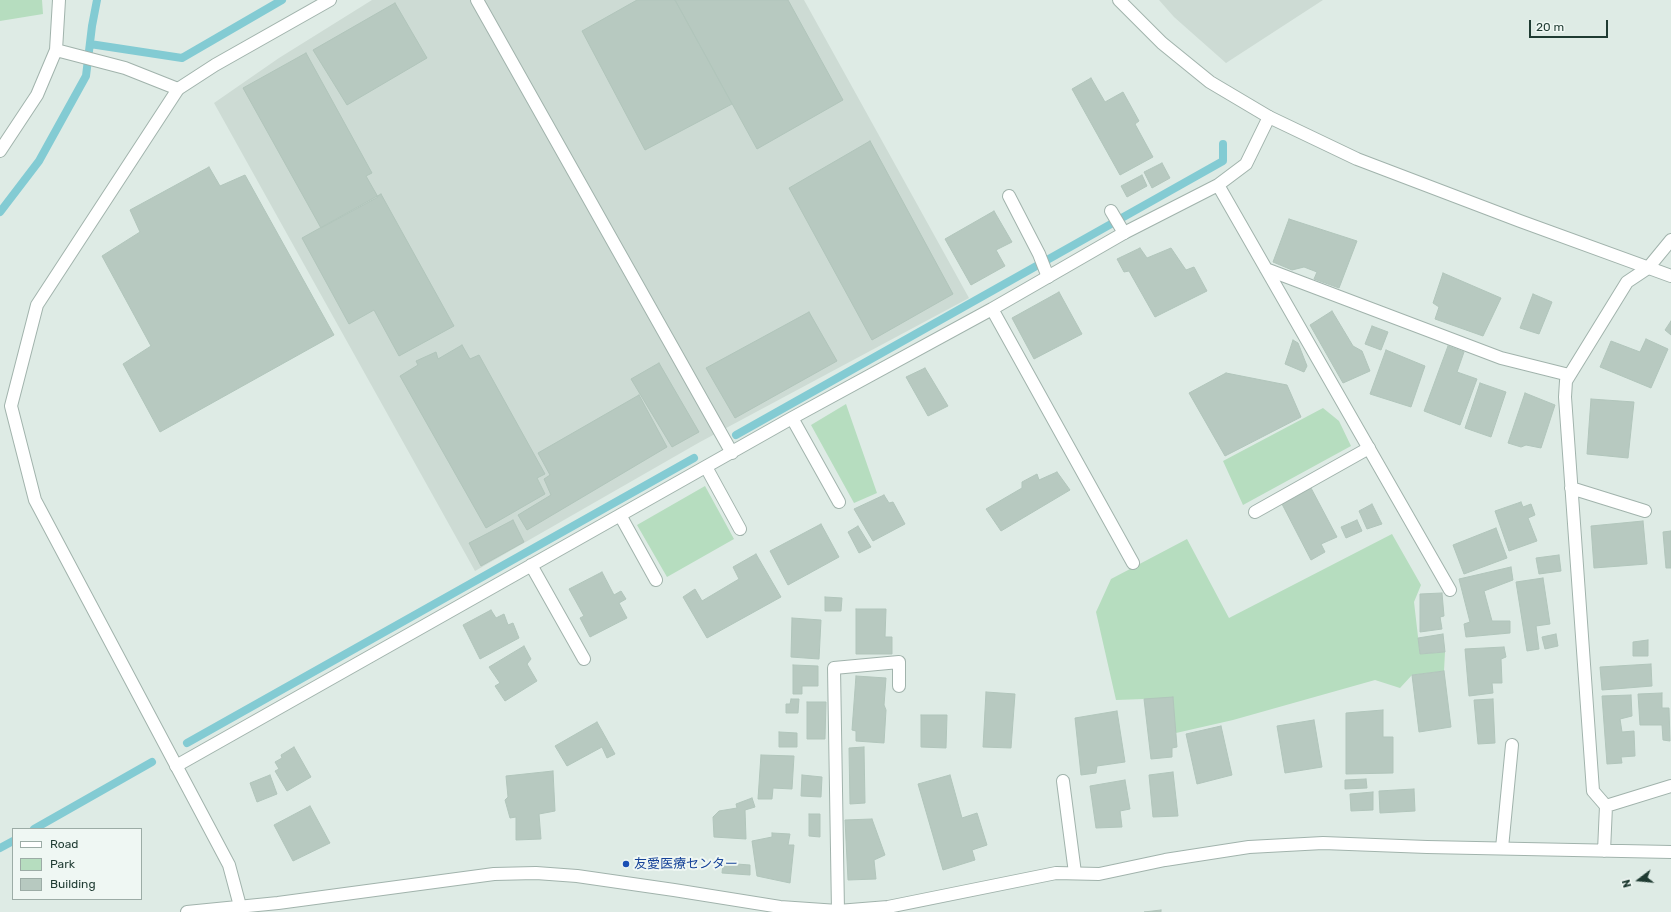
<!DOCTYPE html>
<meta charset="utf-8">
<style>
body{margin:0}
#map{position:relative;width:1671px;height:912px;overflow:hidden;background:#deebe5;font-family:Rubik,sans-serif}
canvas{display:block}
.legend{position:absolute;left:12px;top:828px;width:130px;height:72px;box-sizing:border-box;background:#eff7f3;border:1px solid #9caca6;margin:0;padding:5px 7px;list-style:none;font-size:12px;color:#1f3b32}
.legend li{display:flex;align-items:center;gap:8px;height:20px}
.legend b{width:20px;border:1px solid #9caca6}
.north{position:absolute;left:1619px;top:860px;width:40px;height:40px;-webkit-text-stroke:3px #eff7f3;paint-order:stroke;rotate:254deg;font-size:11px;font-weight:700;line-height:16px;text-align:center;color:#1f3b32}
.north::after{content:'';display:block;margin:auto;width:14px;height:18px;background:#1f3b32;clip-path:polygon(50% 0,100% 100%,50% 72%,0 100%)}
.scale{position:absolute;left:1529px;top:20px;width:79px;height:18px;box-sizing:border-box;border:2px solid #1f3b32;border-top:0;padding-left:5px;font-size:12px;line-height:14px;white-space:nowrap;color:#1f3b32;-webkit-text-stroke:3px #eff7f3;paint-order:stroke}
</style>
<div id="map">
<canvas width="1671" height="912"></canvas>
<ul class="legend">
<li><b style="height:5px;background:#fff"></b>Road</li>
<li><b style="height:11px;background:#b6ddbf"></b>Park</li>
<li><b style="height:11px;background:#b7c9c0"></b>Building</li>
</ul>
<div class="north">N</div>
<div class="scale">20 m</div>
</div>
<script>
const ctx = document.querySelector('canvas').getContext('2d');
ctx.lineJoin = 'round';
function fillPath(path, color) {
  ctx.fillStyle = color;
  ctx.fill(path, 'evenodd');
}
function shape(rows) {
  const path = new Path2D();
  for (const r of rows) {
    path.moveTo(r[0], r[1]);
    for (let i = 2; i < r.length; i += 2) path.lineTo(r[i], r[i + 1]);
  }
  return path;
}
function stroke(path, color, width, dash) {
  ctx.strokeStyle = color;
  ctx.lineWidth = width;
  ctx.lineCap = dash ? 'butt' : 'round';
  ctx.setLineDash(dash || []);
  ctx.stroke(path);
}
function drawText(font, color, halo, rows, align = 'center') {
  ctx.font = font + ' Rubik,"Noto Sans JP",sans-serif';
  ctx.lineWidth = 4;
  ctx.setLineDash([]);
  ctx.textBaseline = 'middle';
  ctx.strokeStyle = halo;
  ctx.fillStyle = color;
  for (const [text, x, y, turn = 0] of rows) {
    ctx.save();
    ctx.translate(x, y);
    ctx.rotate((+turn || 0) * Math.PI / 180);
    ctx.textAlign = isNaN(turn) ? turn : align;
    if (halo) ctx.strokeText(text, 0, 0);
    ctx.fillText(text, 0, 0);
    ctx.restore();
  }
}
fillPath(shape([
 [372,0,804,0,969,298,700,442,475,571,214,103,279,58],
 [1159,0,1323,0,1226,63,1174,17]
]), '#cddbd4');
fillPath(shape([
 [0,0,42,0,43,14,0,21],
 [846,404,877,493,854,503,811,425],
 [1323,408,1339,421,1351,446,1243,505,1223,461],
 [705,486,734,539,667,577,637,525],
 [1392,534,1421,585,1414,602,1420,654,1445,652,1444,671,1412,675,1400,688,1375,680,1233,720,1176,733,1144,699,1116,700,1096,612,1111,579,1187,539,1229,618]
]), '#b6ddbf');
stroke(shape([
 [90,44,182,58,282,0],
 [0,212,39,161,86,76,92,26,97,0],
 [736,435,1223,161,1223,144],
 [187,743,694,458],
 [34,829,152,762],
 [0,848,13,841]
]), '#83cbd3', 8);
const building = shape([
 [637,0,675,0,732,104,645,150,582,31,637,0],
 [675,0,788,0,843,100,757,149,675,0],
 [395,3,427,58,347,105,313,50,395,3],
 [306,53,372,173,366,176,378,197,321,228,243,88,306,53],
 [1091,78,1105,102,1123,92,1139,121,1135,124,1153,157,1120,175,1072,89,1091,78],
 [870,141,953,294,872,340,789,188,870,141],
 [1162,163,1170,178,1152,188,1144,172,1162,163],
 [209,167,220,186,245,175,334,335,160,432,123,364,151,346,102,256,140,232,130,210,209,167],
 [1142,175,1147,186,1127,197,1121,186,1142,175],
 [381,194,454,326,399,356,374,310,349,324,302,238,381,194],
 [994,211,1012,242,996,250,1005,266,971,285,945,239,994,211],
 [1289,219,1357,241,1339,288,1314,279,1317,272,1304,267,1292,270,1273,262,1289,219],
 [1140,248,1147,258,1171,248,1186,270,1194,267,1207,291,1155,317,1129,271,1124,272,1117,259,1140,248],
 [1443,273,1501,298,1483,336,1435,319,1439,307,1433,303,1443,273],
 [1059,292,1082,334,1034,359,1012,318,1059,292],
 [1533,294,1552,302,1539,334,1520,328,1533,294],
 [1332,311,1353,346,1362,351,1370,371,1343,383,1310,325,1332,311],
 [809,312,837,361,735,418,706,368,809,312],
 [1671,321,1671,335,1665,330,1671,321],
 [1372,326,1388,332,1381,350,1365,344,1372,326],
 [1646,339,1668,349,1651,388,1600,367,1611,341,1640,352,1646,339],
 [1293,340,1298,343,1307,366,1304,372,1285,364,1293,340],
 [462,345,470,359,479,355,545,474,537,478,545,494,486,528,400,376,418,365,416,361,436,352,438,359,462,345],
 [1448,346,1464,352,1457,372,1477,379,1460,425,1424,411,1448,346],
 [1386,350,1425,366,1411,407,1370,394,1386,350],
 [659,363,699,432,672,447,631,379,659,363],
 [925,368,948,406,928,416,906,377,925,368],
 [1226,373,1287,385,1301,417,1225,456,1189,393,1226,373],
 [1480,383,1506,392,1491,437,1465,428,1480,383],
 [1525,393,1555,405,1541,448,1526,445,1521,447,1508,443,1525,393],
 [639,395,667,447,527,530,518,515,551,495,544,479,550,475,538,453,639,395],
 [1591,399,1634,402,1628,458,1587,454,1591,399],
 [1057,472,1070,490,1001,531,986,509,1022,488,1022,482,1037,474,1039,480,1057,472],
 [1311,488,1337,537,1321,544,1325,552,1311,560,1282,504,1311,488],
 [884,495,889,503,893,502,905,524,873,541,854,509,884,495],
 [1521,502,1523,507,1531,504,1535,515,1528,518,1537,541,1509,551,1495,511,1521,502],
 [1372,504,1382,524,1367,529,1359,511,1372,504],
 [513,520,524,542,481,566,469,543,513,520],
 [1357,520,1362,531,1346,538,1341,527,1357,520],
 [1643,521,1647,564,1594,568,1591,526,1643,521],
 [821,524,839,557,788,585,770,551,821,524],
 [858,526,871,547,859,553,848,532,858,526],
 [1496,528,1507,558,1464,574,1453,545,1496,528],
 [1671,531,1671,568,1666,568,1663,532,1671,531],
 [756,554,781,597,707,638,683,597,695,589,702,601,739,579,733,567,756,554],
 [1559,555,1561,571,1539,574,1536,558,1559,555],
 [1511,567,1513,580,1484,591,1492,621,1510,621,1510,633,1466,637,1464,624,1470,622,1459,579,1511,567],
 [602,572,614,595,621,591,626,599,619,603,627,618,590,637,580,618,584,616,569,589,602,572],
 [1543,578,1550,624,1536,626,1539,649,1527,651,1516,582,1543,578],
 [1442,593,1444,616,1440,617,1442,629,1420,632,1420,594,1442,593],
 [825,597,842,598,841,611,825,611,825,597],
 [856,609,886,609,885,637,892,637,892,654,856,654,856,609],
 [491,610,496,618,504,614,508,625,513,623,519,638,480,659,463,625,491,610],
 [792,618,821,620,819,659,791,657,792,618],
 [1443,634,1445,652,1420,654,1418,638,1443,634],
 [1556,634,1558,646,1545,649,1542,637,1556,634],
 [1648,640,1648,656,1633,656,1633,642,1648,640],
 [524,646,531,659,527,664,537,681,505,701,495,686,500,683,489,667,524,646],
 [1504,647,1506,657,1501,659,1502,683,1492,683,1493,693,1469,696,1465,649,1504,647],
 [1651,664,1652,686,1602,690,1600,667,1651,664],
 [793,665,818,666,818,686,802,686,802,694,793,694,793,665],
 [1444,671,1451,727,1419,732,1412,675,1444,671],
 [856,676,886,678,884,705,886,710,884,743,856,741,856,731,852,730,856,676],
 [986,692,1015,694,1011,748,983,747,986,692],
 [1662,693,1662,708,1669,708,1670,741,1663,740,1662,725,1640,725,1638,694,1662,693],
 [1631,695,1632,716,1620,719,1622,732,1634,731,1635,756,1621,757,1622,763,1607,764,1602,696,1631,695],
 [1173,697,1177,747,1172,748,1172,757,1151,759,1144,699,1173,697],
 [791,699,799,699,798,713,786,713,786,704,790,704,791,699],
 [1493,699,1495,743,1478,744,1474,700,1493,699],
 [807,702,826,702,825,739,807,739,807,702],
 [1383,710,1383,737,1393,737,1393,773,1346,774,1346,713,1383,710],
 [1117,711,1125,762,1097,766,1096,773,1081,775,1075,718,1117,711],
 [921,715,947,715,946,748,921,747,921,715],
 [1314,720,1322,767,1285,773,1277,726,1314,720],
 [597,722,615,754,607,758,602,747,567,766,555,746,597,722],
 [1221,726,1232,775,1197,784,1186,734,1221,726],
 [779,732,797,733,797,747,779,747,779,732],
 [294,747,311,777,287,791,275,771,279,769,275,762,282,758,281,755,294,747],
 [864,747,865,803,850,804,849,748,864,747],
 [761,755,794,756,792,789,773,788,772,799,758,799,761,755],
 [553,771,555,811,539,814,541,839,516,840,516,817,510,818,505,800,508,797,506,776,553,771],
 [1173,772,1178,816,1153,817,1149,775,1173,772],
 [270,775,277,794,257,802,250,783,270,775],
 [802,775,822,777,821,797,801,796,802,775],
 [950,775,962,818,977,813,987,845,972,850,975,860,943,870,918,784,950,775],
 [1366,779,1367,788,1345,789,1345,780,1366,779],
 [1125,780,1130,809,1120,811,1122,827,1096,828,1090,786,1125,780],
 [1414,789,1415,811,1380,813,1379,791,1414,789],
 [1373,792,1373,810,1351,811,1350,794,1373,792],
 [752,798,755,807,745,810,746,839,714,837,713,817,719,811,737,808,736,804,752,798],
 [310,806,330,843,293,861,274,825,310,806],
 [809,814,820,814,820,837,809,836,809,814],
 [872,819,885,855,874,860,876,879,848,880,845,820,872,819],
 [772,833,790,834,788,845,794,845,790,883,757,876,752,841,772,837,772,833],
 [723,863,750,865,750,875,722,873,723,863],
 [1161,910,1161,912,1144,912,1161,910]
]);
fillPath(building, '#b7c9c0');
stroke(building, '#b1c5bb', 1);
const service = shape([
 [1009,196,1039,254,1048,277],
 [1111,211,1124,233],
 [1255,512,1369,448]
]);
const minor = shape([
 [477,0,732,453],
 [56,50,125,68,178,89],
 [0,151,37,95,56,50,59,0],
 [1218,185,1450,590],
 [1266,269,1501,358,1569,375],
 [992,309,1133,563],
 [792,418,839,502],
 [706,467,740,529],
 [1571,488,1645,511],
 [620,515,656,580],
 [531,565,584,659],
 [176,766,792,418,992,309,1124,233,1218,185,1246,164,1269,117],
 [1063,781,1075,873],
 [1606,806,1593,791,1565,397,1566,381,1627,282,1648,268,1671,240],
 [1502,848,1512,745],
 [838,911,834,668,899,662,899,686]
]);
const tertiary = shape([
 [1119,0,1162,43,1210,82,1269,117,1357,159,1520,221,1671,276],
 [1604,851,1606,806,1671,786],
 [187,912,278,903,494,874,536,873,577,876,674,890,780,907,838,911,888,907,1056,873,1099,874,1165,860,1249,847,1323,843,1427,847,1671,852],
 [239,912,240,906,229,865,35,500,11,406,37,305,178,89,215,65,330,0]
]);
stroke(service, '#a1b3ac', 14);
stroke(minor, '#a1b3ac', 14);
stroke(tertiary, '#a1b3ac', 14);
stroke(service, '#fff', 12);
stroke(minor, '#fff', 12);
stroke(tertiary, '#fff', 12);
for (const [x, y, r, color] of [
 [626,864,4,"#1a4fb4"]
]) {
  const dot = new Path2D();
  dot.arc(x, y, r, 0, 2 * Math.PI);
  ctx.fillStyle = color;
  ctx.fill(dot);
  stroke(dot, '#eff7f3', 1.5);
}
drawText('13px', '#164399', '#eff7f3', [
 ["友愛医療センター",634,864]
], 'left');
</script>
